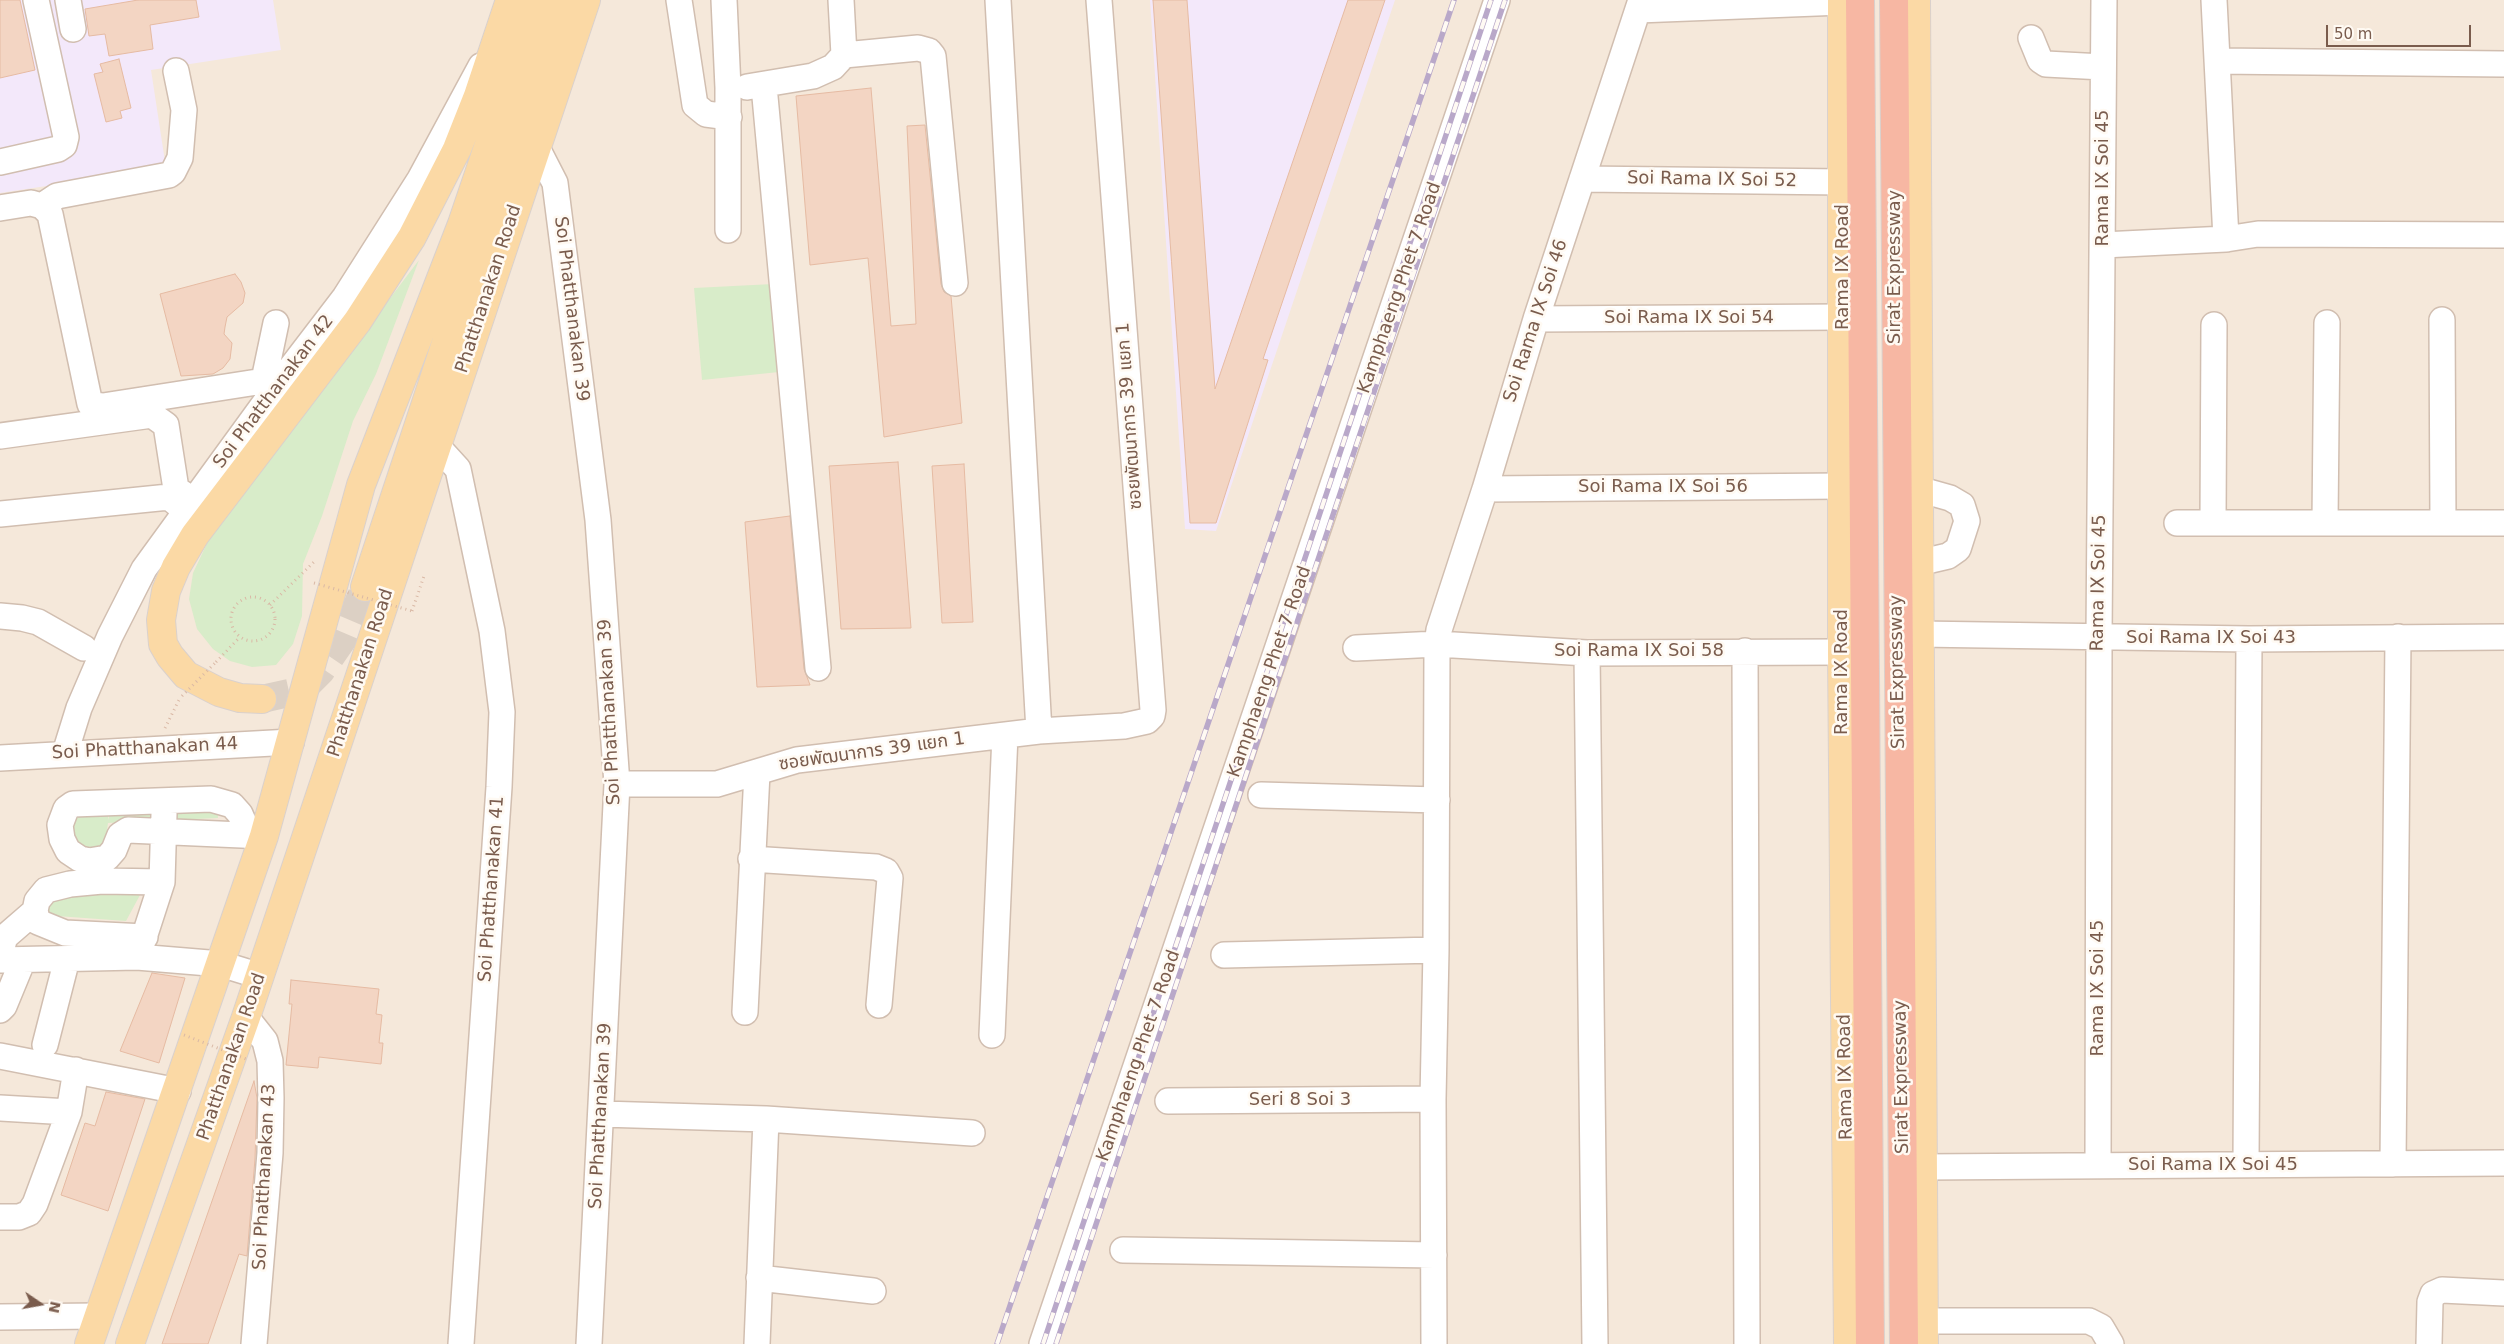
<!DOCTYPE html>
<meta charset="utf-8">
<style>
body{margin:0}
#map{position:relative;width:2504px;height:1344px;overflow:hidden;background:#fdf6ec;font-family:"DejaVu Sans",sans-serif}
canvas{display:block}
.north{position:absolute;left:15px;top:1279px;width:50px;height:50px;-webkit-text-stroke:4px #fffaf3;paint-order:stroke;rotate:102deg;font-size:14px;font-weight:700;line-height:20px;text-align:center;color:#7a5c4d}
.north::after{content:'';display:block;margin:auto;width:18px;height:22px;background:#7a5c4d;clip-path:polygon(50% 0,100% 100%,50% 72%,0 100%)}
.scale{position:absolute;left:2326px;top:25px;width:145px;height:22px;box-sizing:border-box;border:2px solid #7a5c4d;border-top:0;padding-left:6px;font-size:15px;line-height:18px;white-space:nowrap;color:#7a5c4d;-webkit-text-stroke:4px #fffaf3;paint-order:stroke}
</style>
<div id="map">
<canvas width="2504" height="1344"></canvas>
<div class="north">N</div>
<div class="scale">50 m</div>
</div>
<script>
const ctx = document.querySelector('canvas').getContext('2d');
ctx.lineJoin = 'round';
function fillPath(path, color) {
  ctx.fillStyle = color;
  ctx.fill(path, 'evenodd');
}
function shape(rows) {
  const path = new Path2D();
  for (const r of rows) {
    if (r.length === 3) {
      path.moveTo(r[0] + r[2], r[1]);
      path.arc(r[0], r[1], r[2], 0, 2 * Math.PI);
      continue;
    }
    path.moveTo(r[0], r[1]);
    for (let i = 2; i < r.length; i += 2) path.lineTo(r[i], r[i + 1]);
  }
  return path;
}
function stroke(path, color, width, dash) {
  ctx.strokeStyle = color;
  ctx.lineWidth = width;
  ctx.lineCap = dash ? 'butt' : 'round';
  ctx.setLineDash(dash || []);
  ctx.stroke(path);
}
function drawText(font, color, halo, rows, align = 'center') {
  ctx.font = font + ' "DejaVu Sans","Noto Sans Thai",sans-serif';
  ctx.lineWidth = 5;
  ctx.setLineDash([]);
  ctx.textBaseline = 'middle';
  ctx.strokeStyle = halo;
  ctx.fillStyle = color;
  for (const [text, x, y, turn = 0] of rows) {
    ctx.save();
    ctx.translate(x, y);
    ctx.rotate((+turn || 0) * Math.PI / 180);
    ctx.textAlign = isNaN(turn) ? turn : align;
    if (halo) ctx.strokeText(text, 0, 0);
    ctx.fillText(text, 0, 0);
    ctx.restore();
  }
}
fillPath(shape([
 [0,0,2504,0,2504,1344,0,1344]
]), '#f5e8da');
fillPath(shape([
 [0,0,273,0,281,50,151,70,166,168,0,193],
 [1150,0,1395,0,1216,531,1185,529]
]), '#f3e8fa');
fillPath(shape([
 [419,260,376,374,353,421,322,516,303,564,302,616,293,644,276,665,252,667,230,661,213,649,197,629,189,599,193,573,211,535],
 [773,284,779,372,702,380,694,288],
 [217,805,218,818,108,823,105,843,88,852,65,845,75,807,108,812,108,820,111,810],
 [48,895,140,895,126,921,43,915]
]), '#d8ecc9');
const building = shape([
 [0,0,20,0,35,70,0,78,0,0],
 [138,0,196,0,199,17,150,25,153,49,109,56,105,34,89,36,85,9,138,0],
 [1153,0,1187,0,1215,389,1348,0,1385,0,1263,359,1268,360,1216,523,1190,523,1153,0],
 [119,59,131,108,120,111,122,118,106,122,94,74,103,72,100,64,119,59],
 [871,88,891,326,916,324,907,126,925,125,941,284,944,292,951,296,962,423,884,437,868,258,810,265,796,96,871,88],
 [235,274,241,282,245,293,243,303,227,317,225,327,224,334,232,343,230,359,223,368,213,374,181,376,160,294,235,274],
 [898,462,911,628,841,629,829,466,898,462],
 [964,464,973,622,942,623,932,466,964,464],
 [790,516,804,669,810,685,757,687,745,522,790,516],
 [152,973,185,978,159,1063,120,1051,152,973],
 [291,980,379,989,376,1014,382,1015,379,1043,383,1043,381,1064,319,1057,318,1068,286,1065,292,1004,289,1004,291,980],
 [254,1081,257,1098,255,1159,247,1256,239,1254,208,1344,162,1344,254,1081],
 [106,1092,145,1099,108,1211,61,1195,85,1123,95,1126,106,1092]
]);
fillPath(building, '#f3d5c3');
stroke(building, '#e6bba3', 1);
stroke(shape([
 [262,699,293,692,308,684,321,671,343,639,365,587]
]), '#dcd0c4', 28, [28, 14]);
const minor = shape([
 [68,0,73,29],
 [679,0,695,105,706,114,729,117],
 [724,0,728,88,728,230],
 [998,0,1039,731],
 [2214,0,2226,239],
 [1638,10,1842,2],
 [2031,38,2040,60,2046,64,2103,67],
 [844,55,918,48,929,51,933,56,955,283],
 [2217,61,2504,64],
 [764,86,818,668],
 [747,87,813,76,833,67,844,55,841,0],
 [536,146,555,183,598,520,617,784,589,1344],
 [0,162,58,149,64,145,66,137,36,0],
 [1582,179,1843,182],
 [42,206,57,196,169,175,173,172,180,158,184,110,176,71],
 [0,208,31,203,42,206,50,214,90,404,103,406,283,378],
 [2103,245,2226,239,2258,234,2504,235],
 [1536,319,1842,317],
 [2442,320,2443,523],
 [264,380,276,323],
 [0,436,152,415,166,425,176,489,194,501],
 [437,446,458,469,492,631,502,712,499,787,461,1344],
 [1485,489,1842,486],
 [1918,489,1950,498,1962,505,1967,521,1958,549,1948,556,1918,563],
 [0,514,169,497,186,511],
 [2213,522,2214,325],
 [2325,522,2327,323],
 [2177,523,2504,523],
 [0,616,22,618,38,622,84,648],
 [1919,634,2249,639,2504,637],
 [1356,648,1437,644,1587,653,1842,652],
 [1745,651,1747,1344],
 [1587,653,1595,1344],
 [65,753,79,708,110,636,144,569,283,378,345,297,420,179,481,66],
 [0,758,291,742],
 [617,784,717,784,797,760,1039,731,1124,726,1147,721,1152,716,1153,710,1099,0],
 [1261,795,1437,800],
 [243,835,244,823,240,814,232,805,211,799,73,804,66,809,60,825,62,839,68,851,80,859,89,861,107,858,114,850,120,835,128,830,264,836],
 [751,859,876,867,886,871,890,878,879,1005],
 [145,937,65,933,38,922,35,911,37,901,46,890,70,884,102,881,162,882],
 [139,953,162,882,164,814],
 [0,954,5,937,35,911],
 [1224,955,1436,950],
 [0,960,137,957,221,964,260,976],
 [0,1010,4,1006,23,960],
 [745,1012,757,773],
 [246,1017,265,1041,270,1061,271,1098,270,1153,254,1344],
 [992,1035,1005,735],
 [45,1045,67,959],
 [0,1056,178,1091],
 [1168,1101,1433,1099],
 [0,1108,69,1112],
 [602,1114,766,1119,972,1133],
 [2246,1164,2249,639],
 [2393,1164,2398,637],
 [2098,1165,2099,638,2104,0],
 [1923,1167,2504,1163],
 [0,1217,19,1217,29,1213,35,1204,69,1112,76,1070],
 [1123,1250,1434,1255],
 [759,1278,873,1291],
 [0,1317,99,1316],
 [1924,1321,2089,1321,2101,1327,2111,1344],
 [757,1344,766,1119],
 [1042,1344,1497,0],
 [1434,1344,1433,1099,1436,950,1437,644,1439,630,1485,489,1536,319,1641,0],
 [2429,1344,2430,1302,2433,1294,2442,1290,2504,1293]
]);
const major = shape([
 [1842,0,1842,652,1848,1344],
 [1916,0,1924,1344],
 [365,587,560,0],
 [262,699,240,698,219,692,186,675,170,656,163,644,161,620,166,591,176,567,195,535,357,322,412,237,457,149,478,96,510,0],
 [89,1344,264,836,361,485,462,224,538,0],
 [130,1344,246,1017,586,0]
]);
const highway = shape([
 [1860,0,1870,1344],
 [1894,0,1904,1344]
]);
stroke(minor, '#d1beb0', 28);
stroke(major, '#dad1cd', 30);
stroke(highway, '#dad1cd', 30);
stroke(shape([
 [253,619,22],
 [270,605,316,560],
 [412,611,424,576],
 [216,662,240,637],
 [165,728,180,698]
]), '#d9b8a5', 3, [1, 4]);
stroke(minor, '#fff', 25);
stroke(major, '#fbd9a5', 28);
stroke(highway, '#f7b7a3', 28);
const rail = shape([
 [997,1344,1454,0],
 [1043,1344,1491,0],
 [1056,1344,1505,0]
]);
stroke(rail, '#b9a8c9', 5.5);
stroke(rail, '#fffaf3', 4, [11]);
stroke(shape([
 [314,583,412,611],
 [182,696,216,662],
 [184,1035,246,1059]
]), '#d9b8a5', 3, [1, 4]);
drawText('18px', '#7a5c4d', '#fffaf3', [
 ["Rama IX Soi 45",2103,178,-90],
 ["Soi Rama IX Soi 52",1712,180,1],
 ["Rama IX Road",1843,267,-90],
 ["Sirat Expressway",1895,267,-90],
 ["Kamphaeng Phet 7 Road",1400,288,-71],
 ["Phatthanakan Road",489,289,-72],
 ["Soi Phatthanakan 39",571,309,83],
 ["Soi Rama IX Soi 54",1689,318],
 ["Soi Rama IX Soi 46",1536,321,-72],
 ["Soi Phatthanakan 42",274,392,-53],
 ["ซอยพัฒนาการ 39 แยก 1",1130,416,-94],
 ["Soi Rama IX Soi 56",1663,487],
 ["Rama IX Soi 45",2099,583,-89],
 ["Soi Rama IX Soi 43",2211,638],
 ["Soi Rama IX Soi 58",1639,651],
 ["Kamphaeng Phet 7 Road",1270,672,-71],
 ["Rama IX Road",1842,672,-90],
 ["Sirat Expressway",1898,672,-91],
 ["Phatthanakan Road",361,673,-72],
 ["Soi Phatthanakan 39",610,712,-93],
 ["Soi Phatthanakan 44",145,749,-3],
 ["ซอยพัฒนาการ 39 แยก 1",872,752,-8],
 ["Soi Phatthanakan 41",492,889,-86],
 ["Rama IX Soi 45",2098,988,-90],
 ["Kamphaeng Phet 7 Road",1139,1056,-71],
 ["Phatthanakan Road",232,1057,-71],
 ["Rama IX Road",1846,1077,-91],
 ["Sirat Expressway",1902,1077,-91],
 ["Seri 8 Soi 3",1300,1100],
 ["Soi Phatthanakan 39",601,1116,-87],
 ["Soi Rama IX Soi 45",2213,1165],
 ["Soi Phatthanakan 43",265,1177,-87]
]);
</script>
